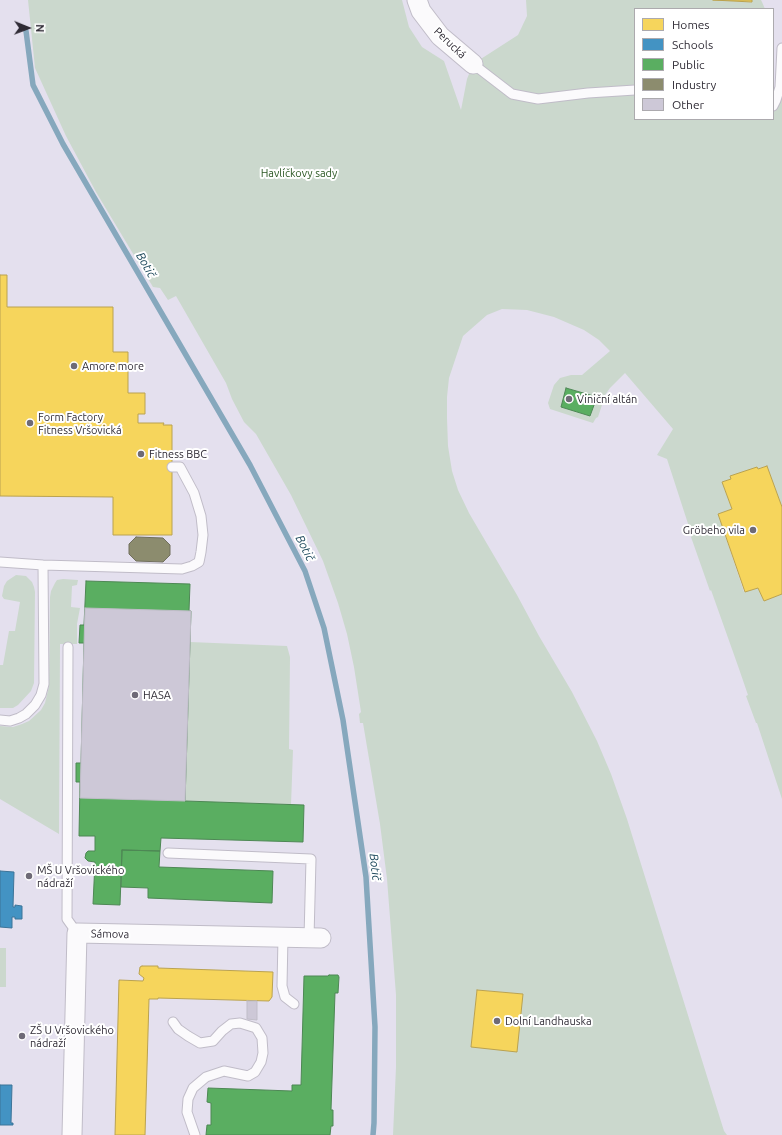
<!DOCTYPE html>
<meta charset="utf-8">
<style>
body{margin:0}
#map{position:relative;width:782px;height:1135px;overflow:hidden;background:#e4e0ee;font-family:Ubuntu,sans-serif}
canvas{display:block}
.legend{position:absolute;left:634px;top:8px;width:140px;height:112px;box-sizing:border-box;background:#fff;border:1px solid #acaaae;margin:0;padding:5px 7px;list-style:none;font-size:12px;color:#2f2b35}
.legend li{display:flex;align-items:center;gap:8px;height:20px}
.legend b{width:20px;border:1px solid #acaaae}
.north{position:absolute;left:8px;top:8px;width:40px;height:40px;-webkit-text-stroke:3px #fff;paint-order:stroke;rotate:91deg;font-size:11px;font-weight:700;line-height:16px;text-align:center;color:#2f2b35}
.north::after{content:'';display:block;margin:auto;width:14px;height:18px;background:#2f2b35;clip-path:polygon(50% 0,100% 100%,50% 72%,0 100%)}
</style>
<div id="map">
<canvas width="782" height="1135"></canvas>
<ul class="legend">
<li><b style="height:11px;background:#f6d55c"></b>Homes</li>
<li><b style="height:11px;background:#4393c3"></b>Schools</li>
<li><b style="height:11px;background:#5aae61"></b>Public</li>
<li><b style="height:11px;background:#8c8c6e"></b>Industry</li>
<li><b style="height:11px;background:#cdc8d7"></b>Other</li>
</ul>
<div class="north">N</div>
</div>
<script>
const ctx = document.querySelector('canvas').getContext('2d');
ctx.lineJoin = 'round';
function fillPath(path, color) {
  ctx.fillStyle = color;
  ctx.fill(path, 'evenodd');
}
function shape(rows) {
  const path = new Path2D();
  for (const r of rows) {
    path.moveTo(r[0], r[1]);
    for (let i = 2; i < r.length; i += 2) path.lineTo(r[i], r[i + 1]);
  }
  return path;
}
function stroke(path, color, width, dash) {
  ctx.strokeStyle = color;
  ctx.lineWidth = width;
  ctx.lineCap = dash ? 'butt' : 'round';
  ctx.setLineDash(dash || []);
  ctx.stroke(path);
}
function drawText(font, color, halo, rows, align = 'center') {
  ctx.font = font + ' Ubuntu,sans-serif';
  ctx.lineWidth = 4;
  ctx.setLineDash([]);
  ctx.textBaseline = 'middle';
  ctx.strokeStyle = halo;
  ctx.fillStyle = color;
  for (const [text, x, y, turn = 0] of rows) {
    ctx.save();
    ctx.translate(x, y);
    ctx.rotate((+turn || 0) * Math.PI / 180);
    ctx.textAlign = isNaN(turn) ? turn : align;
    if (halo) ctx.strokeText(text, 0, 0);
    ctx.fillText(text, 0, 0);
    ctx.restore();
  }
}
fillPath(shape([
 [28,0,402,0,409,27,422,47,444,61,461,110,467,79,473,64,518,35,527,16,526,0,713,0,752,2,752,0,761,0,762,2,765,9,635,9,635,119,773,119,773,91,782,85,782,507,767,466,730,476,731,479,722,482,732,509,718,514,744,592,758,588,764,601,782,594,782,799,757,723,756,723,746,696,748,695,738,666,711,590,710,591,691,537,692,536,667,459,657,455,673,429,625,373,610,388,602,399,603,402,598,417,596,418,593,423,550,409,548,403,554,385,560,378,571,375,582,375,610,351,599,340,584,330,554,317,527,310,502,309,487,315,463,336,449,378,447,397,447,418,448,446,452,471,458,490,469,513,517,595,539,636,572,692,597,741,611,774,627,819,724,1131,727,1135,393,1135,396,1067,396,995,387,879,380,824,363,723,360,723,359,714,361,712,354,667,347,634,338,603,323,561,291,495,256,434,244,422,232,399,226,383,176,296,168,300,160,288,153,287,96,192,66,136,35,68],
 [567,388,596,397,590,416,561,407],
 [477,990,523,994,471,1047],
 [16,575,26,576,32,582,34,587,35,592,34,683,31,691,18,705,13,708,0,708,0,665,3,665,9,631,15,631,20,602,4,599,2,596,4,586,7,581],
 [63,579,78,580,77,585,72,586,71,607,80,608,77,624,77,644,60,644,59,834,0,799,0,726,13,727,22,724,29,721,41,710,45,703,49,686,50,597,51,591,55,583,57,580],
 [190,642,287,646,290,657,289,749,293,750,291,805,185,801],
 [0,948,6,948,6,987,0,987]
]), '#cbd8cd');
const homes = shape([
 [713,0,752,0,752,2,713,0],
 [0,275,7,275,7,307,113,307,113,352,128,352,128,393,145,393,145,414,138,414,138,423,164,423,163,425,172,425,172,535,113,535,113,497,0,496,0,275],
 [767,466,782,507,782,594,764,601,758,588,745,592,718,514,732,509,722,482,731,479,730,476,757,467,758,469,767,466],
 [142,966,158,966,158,968,273,972,272,997,269,1001,158,998,158,999,149,999,145,1135,115,1135,119,980,143,981,144,978,139,974,140,967,142,966],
 [477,990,523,994,517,1052,471,1047,477,990]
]);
fillPath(homes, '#f6d55c');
stroke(homes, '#baa250', 1);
const schools = shape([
 [0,871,14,872,13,907,15,907,15,905,22,906,22,919,15,919,15,917,12,917,12,928,0,927,0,871],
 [0,1085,12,1085,11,1123,13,1123,13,1125,0,1125,0,1085]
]);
fillPath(schools, '#4393c3');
stroke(schools, '#3d7498', 1);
const public = shape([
 [566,388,597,397,590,416,561,407,566,388],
 [86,581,190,584,189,611,191,611,185,801,304,805,303,842,161,838,160,851,122,850,120,905,93,904,95,862,88,861,85,858,86,853,88,851,95,851,95,836,79,836,80,782,76,782,76,763,81,763,84,643,79,643,80,625,84,625,86,581],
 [122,850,160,851,159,867,273,871,272,903,148,898,148,888,121,887,122,850],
 [329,975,338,975,339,977,338,993,335,993,331,1110,333,1110,333,1126,331,1126,330,1135,206,1135,207,1125,211,1125,211,1103,207,1102,208,1088,292,1091,292,1085,301,1085,304,976,328,976,329,975]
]);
fillPath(public, '#5aae61');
stroke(public, '#4d8754', 1);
const industry = shape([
 [136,537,163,538,170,545,170,555,163,562,136,561,129,554,129,544,136,537]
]);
fillPath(industry, '#8c8c6e');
stroke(industry, '#706f5d', 1);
stroke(shape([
 [26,31,33,85,63,144,250,465,305,571,324,628,343,720,366,877,375,1027,374,1123,373,1135]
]), '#86a8bd', 5.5);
const building = shape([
 [85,608,191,611,185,801,80,798,85,608],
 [247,1001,257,1001,257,1020,247,1019,247,1001]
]);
fillPath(building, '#cdc8d7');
stroke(building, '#c0bdc8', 1);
const lane = shape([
 [473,64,512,94,538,99,588,93,635,90],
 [773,106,776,100,780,87,782,48],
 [0,562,43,565,182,569,192,566,199,562,201,552,203,535,201,516,194,493,180,467,172,467],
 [68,647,67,919,77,933],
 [0,720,10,721,19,718,26,714,35,705,41,695,44,684,43,565],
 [168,853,311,859,309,938],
 [283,937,282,986,285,997,294,1004],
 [173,1022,178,1029,188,1036,200,1043,213,1041,222,1031,231,1024,240,1023,256,1028,262,1038,263,1053,261,1062,255,1072,248,1076,224,1071,206,1077,193,1088,188,1099,187,1112,195,1135]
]);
const street = shape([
 [417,0,421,11,440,36,473,64],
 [72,1135,77,933,321,938]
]);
stroke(lane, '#c0bcc8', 11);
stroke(street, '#c0bcc8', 21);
stroke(lane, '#fbfafc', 9);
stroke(street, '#fbfafc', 19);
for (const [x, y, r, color] of [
 [74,366,4,"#6e6a76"],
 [569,399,4,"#6e6a76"],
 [30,423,4,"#6e6a76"],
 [141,454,4,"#6e6a76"],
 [753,530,4,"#6e6a76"],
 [135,695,4,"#6e6a76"],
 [29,876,4,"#6e6a76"],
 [497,1021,4,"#6e6a76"],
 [22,1036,4,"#6e6a76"]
]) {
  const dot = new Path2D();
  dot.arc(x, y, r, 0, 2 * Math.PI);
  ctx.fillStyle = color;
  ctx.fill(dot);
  stroke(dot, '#fff', 1.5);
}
drawText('11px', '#2f2b35', '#fff', [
 ["Perucká",450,43,44],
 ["Sámova",110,934,1]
]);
drawText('11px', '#285520', '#fff', [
 ["Havlíčkovy sady",299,173]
]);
drawText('11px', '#2f2b35', '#fff', [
 ["Amore more",82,366],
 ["Viniční altán",577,399],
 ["Form Factory",38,417],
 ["Fitness Vršovická",38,430],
 ["Fitness BBC",149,454],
 ["Gröbeho vila",745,530,"right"],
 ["HASA",143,695],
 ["MŠ U Vršovického",37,870],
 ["nádraží",37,883],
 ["Dolní Landhauska",505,1021],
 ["ZŠ U Vršovického",30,1030],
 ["nádraží",30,1043]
], 'left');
drawText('italic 12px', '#1a4659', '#fff', [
 ["Botič",146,265,60],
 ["Botič",305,548,63],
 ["Botič",375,867,83]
]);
</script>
